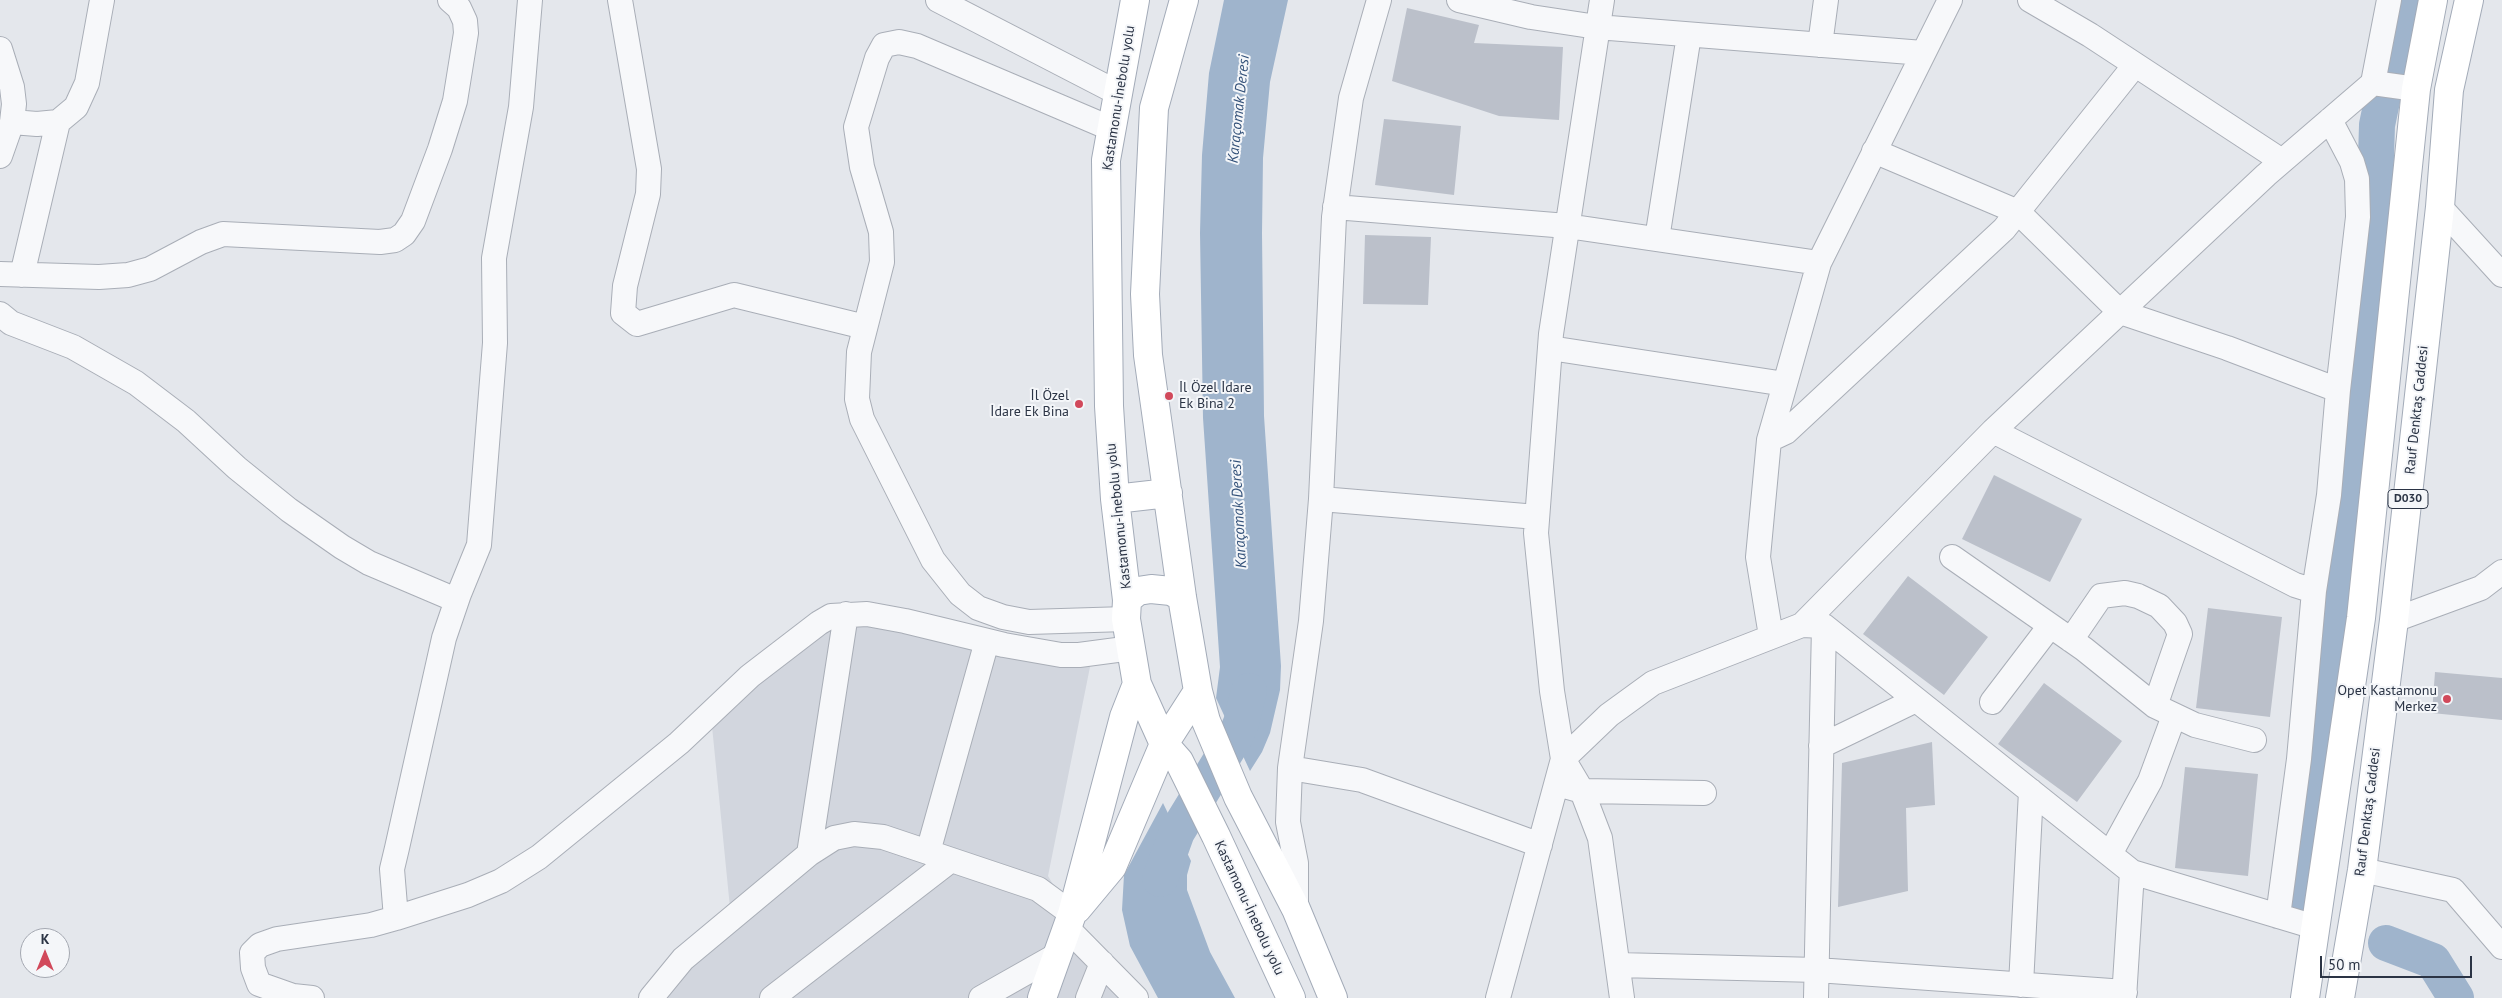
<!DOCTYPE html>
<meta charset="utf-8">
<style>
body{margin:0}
#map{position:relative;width:2502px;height:998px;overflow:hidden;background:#e4e7ec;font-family:"PT Sans",sans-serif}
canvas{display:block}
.north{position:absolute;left:20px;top:928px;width:50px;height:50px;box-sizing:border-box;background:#f4f6f9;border:1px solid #a4a8b1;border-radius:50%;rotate:0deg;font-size:14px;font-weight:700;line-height:20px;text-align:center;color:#2b3445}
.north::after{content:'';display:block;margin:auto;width:18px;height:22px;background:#d1495b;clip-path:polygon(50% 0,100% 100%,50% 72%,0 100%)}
.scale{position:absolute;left:2320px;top:956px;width:152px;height:22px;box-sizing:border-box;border:2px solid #2b3445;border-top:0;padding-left:6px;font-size:15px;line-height:18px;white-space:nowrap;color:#2b3445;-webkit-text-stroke:4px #f4f6f9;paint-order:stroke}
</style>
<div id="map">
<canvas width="2502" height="998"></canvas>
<div class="north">K</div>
<div class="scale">50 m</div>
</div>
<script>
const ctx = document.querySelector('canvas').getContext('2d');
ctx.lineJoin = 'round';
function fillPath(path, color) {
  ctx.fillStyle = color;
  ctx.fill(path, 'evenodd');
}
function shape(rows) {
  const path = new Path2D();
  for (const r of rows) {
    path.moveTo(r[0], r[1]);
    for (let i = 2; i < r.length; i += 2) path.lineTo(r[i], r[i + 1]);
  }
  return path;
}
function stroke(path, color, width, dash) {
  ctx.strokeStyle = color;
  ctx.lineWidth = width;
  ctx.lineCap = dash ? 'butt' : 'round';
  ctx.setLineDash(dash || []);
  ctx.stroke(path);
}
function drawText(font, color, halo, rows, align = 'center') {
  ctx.font = font + ' "PT Sans",sans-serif';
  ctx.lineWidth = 4;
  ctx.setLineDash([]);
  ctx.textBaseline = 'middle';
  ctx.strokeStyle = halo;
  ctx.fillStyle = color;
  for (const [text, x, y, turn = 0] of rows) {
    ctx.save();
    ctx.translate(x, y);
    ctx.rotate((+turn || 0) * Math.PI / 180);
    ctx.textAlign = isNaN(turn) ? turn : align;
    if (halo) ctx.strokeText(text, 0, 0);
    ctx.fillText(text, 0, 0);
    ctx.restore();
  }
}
fillPath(shape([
 [829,620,1091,662,1048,876,1121,998,658,998,732,928,710,706]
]), '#d2d6de');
fillPath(shape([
 [1224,0,1288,0,1270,82,1263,158,1262,233,1264,416,1281,666,1280,690,1270,733,1262,752,1250,771,1216,698,1220,667,1203,418,1200,233,1202,155,1209,73],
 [1163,803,1191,861,1187,875,1187,890,1210,952,1235,998,1158,998,1130,946,1122,910,1124,875]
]), '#9fb4cc');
stroke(shape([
 [1160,879,1177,832,1235,737,1241,723,1249,691],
 [2295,898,2331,642,2371,321,2377,125,2403,0],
 [2386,943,2433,961,2456,998]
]), '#9fb4cc', 36);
fillPath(shape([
 [1407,8,1479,25,1474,43,1563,47,1559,120,1499,116,1392,81],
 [1384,119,1461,126,1454,195,1375,185],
 [1365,235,1431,237,1428,305,1363,304],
 [1994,475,2082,519,2050,582,1962,539],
 [1908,576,1988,637,1944,695,1863,634],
 [2208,608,2282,617,2270,717,2196,708],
 [2435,672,2502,678,2502,720,2432,713],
 [2044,683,2122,741,2077,802,1998,744],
 [1932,742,1935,805,1906,808,1908,891,1838,907,1842,763],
 [2185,767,2258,774,2248,876,2175,868]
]), '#bbc0ca');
const minor = shape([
 [620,0,649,169,648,194,625,286,623,313,637,324,734,295,865,327],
 [938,0,1118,93],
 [1459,0,1531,17,1597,27,1923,53],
 [1602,0,1551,334,1536,533,1552,691,1563,759,1582,791,1600,838,1622,998],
 [2030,0,2090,35,2282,161],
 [1820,45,1826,0],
 [0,49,12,87,14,104,12,122,0,156],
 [2373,83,2416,89],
 [12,122,37,124,58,122,76,107,87,83,102,0],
 [1112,129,917,46,899,42,884,45,877,58,856,127,862,167,881,232,882,262,859,352,857,399,862,419,933,560,960,594,978,608,1003,617,1029,622,1126,619],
 [1874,151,2018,212,2120,312,2227,348,2338,390],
 [1335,207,1567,226,1819,263],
 [2440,207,2502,275],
 [1657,239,1689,35],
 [0,274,99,277,128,275,150,269,201,242,223,234,380,242,395,240,404,234,413,221,440,149,455,101,466,33,465,21,459,8,450,0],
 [22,275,58,122],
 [0,314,11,323,73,347,136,383,186,421,237,468,289,510,342,547,369,563,456,600],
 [1550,348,1785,384],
 [1993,431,2295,585,2314,591],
 [1769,440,1786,432,2004,229,2135,65],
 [1321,499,1537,517],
 [1952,557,2084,649,2155,706,2195,725,2254,740],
 [2394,620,2481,588,2502,572],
 [1802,625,1824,626,2132,872,2315,927],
 [1771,636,1758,557,1769,440,1785,384,1819,263,1950,0],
 [2071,640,2101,596,2125,593,2138,596,2159,606,2175,623,2180,634,2155,706],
 [1992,702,2050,626],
 [1821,746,1916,700],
 [1290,768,1362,780,1540,845],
 [1568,787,1582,791,1704,793],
 [928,852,987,641],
 [809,854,846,614],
 [2110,854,2150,781,2174,716],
 [2362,870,2453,890,2502,947],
 [1296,909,1296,863,1288,822,1290,768,1311,621,1321,499,1334,217,1351,98,1379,0],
 [2278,916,2299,759,2314,591,2329,495,2338,390,2358,217,2357,179,2352,162,2330,120],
 [396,918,392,869,397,848,444,638,459,594,479,545,495,343,494,258,521,107,530,0],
 [1067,928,1136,998],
 [1618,965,1817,970,2125,992],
 [2021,985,2031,791],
 [312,998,293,996,259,984,253,968,252,953,260,945,277,939,371,925,396,918,468,895,501,881,539,857,679,743,750,676,819,623,831,616,867,614,905,621,1004,645,1061,655,1079,655,1132,648],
 [651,998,683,959,809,854,834,838,854,834,883,837,1038,889,1072,914],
 [772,998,951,860],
 [981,998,1057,955],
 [1088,998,1102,963],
 [1498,998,1563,759,1609,715,1653,683,1802,625,1993,431,2266,175,2373,83,2389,0],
 [1816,998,1824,626],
 [2124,998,2132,872]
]);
const major = shape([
 [1135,0,1106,160,1109,406,1115,499,1127,600,1126,619,1137,684,1164,744,1179,761,1216,836,1291,998],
 [1184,0,1154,108,1145,294,1148,355,1182,597,1198,691,1206,721,1238,797,1296,909,1333,998],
 [1115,499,1168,493],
 [1127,600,1138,591,1151,589,1171,591,1182,597],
 [1077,909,1112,867,1164,744,1198,691],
 [1042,998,1072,914,1124,717,1137,684],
 [2305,998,2361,618,2416,89,2433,0],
 [2340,998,2362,870,2394,620,2440,207,2449,90,2469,0]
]);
stroke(minor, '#a9aeb7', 26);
stroke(major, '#a3abb8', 30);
stroke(minor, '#f7f8fa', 24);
stroke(major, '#fff', 28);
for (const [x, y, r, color] of [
 [1169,396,5,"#d1495b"],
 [1079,404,5,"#d1495b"],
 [2447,699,5,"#d1495b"]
]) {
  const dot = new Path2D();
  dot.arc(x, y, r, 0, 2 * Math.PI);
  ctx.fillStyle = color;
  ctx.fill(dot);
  stroke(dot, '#f4f6f9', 2);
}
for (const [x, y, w] of [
 [2408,499,40]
]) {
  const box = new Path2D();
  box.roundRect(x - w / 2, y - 9.5, w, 19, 4);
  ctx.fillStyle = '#f4f6f9';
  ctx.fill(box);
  stroke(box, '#2b3445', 1);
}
drawText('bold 12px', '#2b3445', null, [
 ["D030",2408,499]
]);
drawText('14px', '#2b3445', '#f4f6f9', [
 ["Kastamonu-İnebolu yolu",1119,98,-81],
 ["Rauf Denktaş Caddesi",2417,410,-84],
 ["Kastamonu-İnebolu yolu",1119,516,-96],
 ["Rauf Denktaş Caddesi",2368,812,-83],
 ["Kastamonu-İnebolu yolu",1249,908,65]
]);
drawText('14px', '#2b3445', '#f4f6f9', [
 ["İl Özel İdare",1179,388,"left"],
 ["Ek Bina 2",1179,404,"left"],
 ["İl Özel",1069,396],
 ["İdare Ek Bina",1069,412],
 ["Opet Kastamonu",2437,691],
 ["Merkez",2437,707]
], 'right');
drawText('italic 15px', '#34527a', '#f4f6f9', [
 ["Karaçomak Deresi",1239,109,-84],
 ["Karaçomak Deresi",1239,514,-93]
]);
</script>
